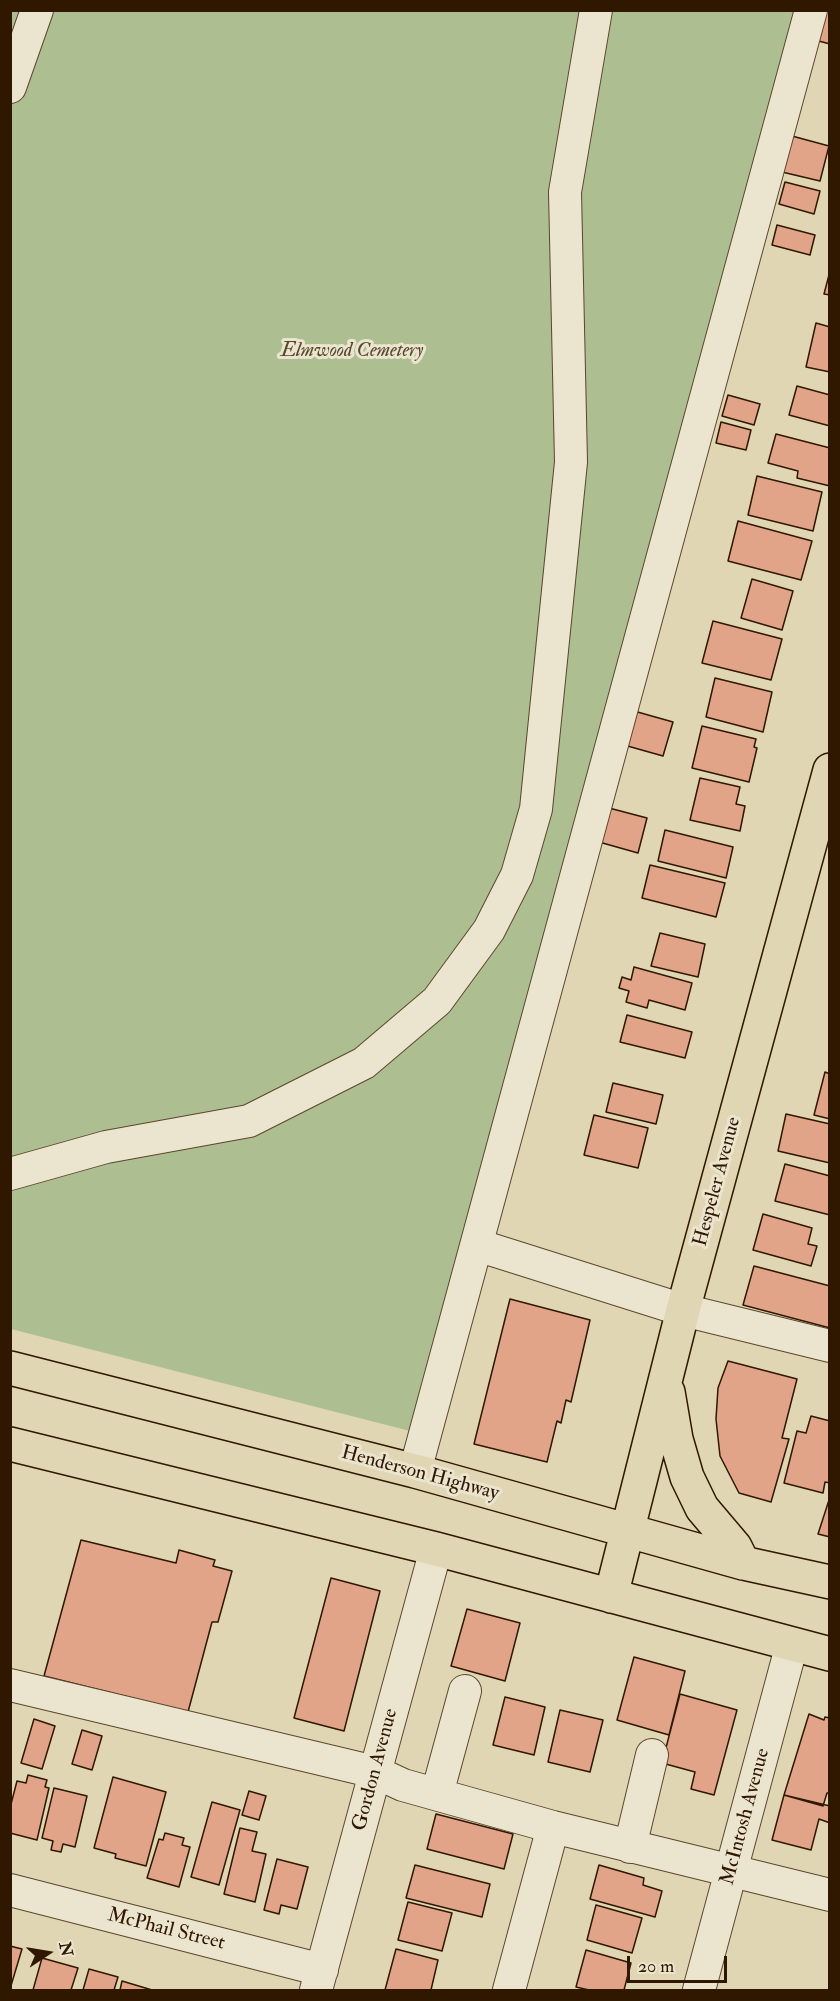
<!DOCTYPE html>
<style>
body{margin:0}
#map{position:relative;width:840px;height:2001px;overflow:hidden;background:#e0d6b3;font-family:"IM FELL Double Pica",serif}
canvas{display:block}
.frame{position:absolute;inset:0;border:12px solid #2f1700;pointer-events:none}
.north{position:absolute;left:18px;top:1923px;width:60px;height:60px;-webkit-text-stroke:4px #ebe4ce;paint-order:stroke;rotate:78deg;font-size:16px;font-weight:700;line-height:24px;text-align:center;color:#2f1700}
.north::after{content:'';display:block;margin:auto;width:21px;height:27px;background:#2f1700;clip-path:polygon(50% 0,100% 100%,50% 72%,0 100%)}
.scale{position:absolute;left:627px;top:1956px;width:100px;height:27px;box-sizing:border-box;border:3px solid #2f1700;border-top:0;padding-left:8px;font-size:18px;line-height:21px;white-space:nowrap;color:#2f1700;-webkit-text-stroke:4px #ebe4ce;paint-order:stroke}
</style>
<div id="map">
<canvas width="840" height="2001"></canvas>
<div class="frame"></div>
<div class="north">N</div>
<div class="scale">20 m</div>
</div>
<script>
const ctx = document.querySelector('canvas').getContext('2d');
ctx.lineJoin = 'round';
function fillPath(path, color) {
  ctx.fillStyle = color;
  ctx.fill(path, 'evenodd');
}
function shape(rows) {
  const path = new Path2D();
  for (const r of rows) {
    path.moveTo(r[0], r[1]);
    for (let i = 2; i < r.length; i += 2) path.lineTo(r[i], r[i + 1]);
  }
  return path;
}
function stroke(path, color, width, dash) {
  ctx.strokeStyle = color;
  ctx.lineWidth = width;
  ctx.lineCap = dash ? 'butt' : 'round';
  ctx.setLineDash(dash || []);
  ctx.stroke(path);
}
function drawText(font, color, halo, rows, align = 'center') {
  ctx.font = font + ' "IM FELL Double Pica",serif';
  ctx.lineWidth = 6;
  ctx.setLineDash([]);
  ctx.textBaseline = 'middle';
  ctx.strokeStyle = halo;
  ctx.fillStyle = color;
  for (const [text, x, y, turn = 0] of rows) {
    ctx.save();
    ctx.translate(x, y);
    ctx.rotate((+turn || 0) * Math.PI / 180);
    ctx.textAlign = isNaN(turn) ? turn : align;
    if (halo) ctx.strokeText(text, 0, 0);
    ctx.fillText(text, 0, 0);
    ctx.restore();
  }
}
fillPath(shape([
 [10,11,799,11,414,1432,11,1329]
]), '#adbf91');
const building = shape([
 [823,10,830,10,830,44,815,40,823,10],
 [792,136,829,146,820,181,782,172,792,136],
 [785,182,820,191,814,214,779,204,785,182],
 [777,225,815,235,810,255,772,245,777,225],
 [830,271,830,295,824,294,830,271],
 [816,323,830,327,830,372,806,367,816,323],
 [797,386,830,395,830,426,789,415,797,386],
 [728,395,760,404,754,425,722,416,728,395],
 [721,422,751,430,746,450,716,443,721,422],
 [776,434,830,448,830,486,797,478,798,471,768,463,776,434],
 [757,476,822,492,813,531,748,515,757,476],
 [738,521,812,541,801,580,728,561,738,521],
 [752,579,793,591,782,630,741,618,752,579],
 [713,621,782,639,771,680,702,663,713,621],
 [715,678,772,692,763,732,706,717,715,678],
 [634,711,673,722,663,756,624,745,634,711],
 [702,726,756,739,754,747,757,748,749,782,692,768,702,726],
 [700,778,740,787,736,804,745,806,740,831,690,820,700,778],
 [609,808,647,818,638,853,599,842,609,808],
 [665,830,733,847,726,878,658,861,665,830],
 [650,865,725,883,716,917,642,898,650,865],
 [660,933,705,944,698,977,651,966,660,933],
 [634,967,692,983,685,1010,649,1000,647,1008,626,1002,629,991,619,988,622,977,631,980,634,967],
 [627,1015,692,1032,685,1058,620,1042,627,1015],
 [825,1072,830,1074,830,1119,814,1115,825,1072],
 [613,1083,663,1095,656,1124,606,1112,613,1083],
 [786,1114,830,1124,830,1163,778,1151,786,1114],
 [594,1115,648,1128,638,1168,584,1155,594,1115],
 [785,1164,830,1176,830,1215,775,1201,785,1164],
 [763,1214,812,1228,808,1244,817,1246,811,1266,753,1250,763,1214],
 [754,1266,830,1286,830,1328,743,1305,754,1266],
 [510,1299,590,1320,571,1402,566,1400,561,1423,557,1421,547,1462,474,1444,510,1299],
 [728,1361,797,1379,782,1438,789,1439,771,1502,739,1493,720,1456,716,1419,718,1388,728,1361],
 [811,1416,830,1421,830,1483,825,1482,823,1493,784,1483,797,1431,806,1433,811,1416],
 [830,1497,830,1537,818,1534,830,1497],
 [81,1540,176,1563,179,1550,215,1560,213,1566,232,1571,218,1622,212,1622,188,1712,44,1676,81,1540],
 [331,1578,380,1591,344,1731,294,1718,331,1578],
 [467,1609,520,1623,505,1681,451,1666,467,1609],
 [634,1657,685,1671,669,1735,617,1720,634,1657],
 [680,1694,737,1710,714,1795,691,1789,695,1772,662,1763,680,1694],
 [505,1697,545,1707,534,1755,493,1745,505,1697],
 [560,1710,603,1720,590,1772,548,1762,560,1710],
 [809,1714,824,1720,825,1717,830,1718,830,1793,827,1793,823,1806,784,1795,809,1714],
 [34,1719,55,1726,42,1769,21,1763,34,1719],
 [82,1730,102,1736,92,1770,72,1764,82,1730],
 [28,1775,47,1780,45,1787,49,1788,37,1840,10,1833,10,1808,17,1781,26,1783,28,1775],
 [113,1777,166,1792,146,1866,115,1858,116,1854,94,1848,113,1777],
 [54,1788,87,1796,75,1847,63,1844,61,1852,51,1850,53,1841,42,1838,54,1788],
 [249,1791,266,1796,259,1820,242,1815,249,1791],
 [784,1795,830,1806,830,1823,819,1819,811,1850,772,1840,784,1795],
 [212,1802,240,1810,219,1885,191,1877,212,1802],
 [436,1814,513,1834,504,1869,427,1849,436,1814],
 [240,1828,257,1832,252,1851,266,1854,255,1902,224,1894,240,1828],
 [165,1833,184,1838,182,1845,190,1847,179,1887,147,1878,159,1839,163,1840,165,1833],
 [277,1859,308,1867,297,1909,281,1905,279,1914,264,1910,277,1859],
 [415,1865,490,1884,482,1917,406,1898,415,1865],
 [599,1865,644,1878,643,1885,662,1891,655,1917,590,1899,599,1865],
 [408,1902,452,1913,442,1951,398,1940,408,1902],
 [596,1905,642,1918,632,1953,587,1940,596,1905],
 [10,1946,22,1949,10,1989,10,1946],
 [396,1949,438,1960,431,1990,385,1990,396,1949],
 [586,1950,631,1963,624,1990,589,1990,576,1987,586,1950],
 [42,1958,78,1968,71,1990,33,1990,42,1958],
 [89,1969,118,1977,114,1990,83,1990,89,1969],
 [122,1981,152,1990,120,1990,122,1981]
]);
fillPath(building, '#e1a488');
stroke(building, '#2f1700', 1.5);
const minor = shape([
 [10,87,37,10],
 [10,1174,106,1147,249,1121,364,1063,437,1001,489,930,517,875,536,809,571,462,565,192,596,10],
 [477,1245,683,1310,830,1346],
 [415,1471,811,10],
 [10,1685,375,1772,403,1785,553,1827,830,1895],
 [437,1794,465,1691],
 [630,1847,652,1755],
 [10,1890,322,1970],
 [316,1990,436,1549],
 [509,1990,553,1827],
 [699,1990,792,1644]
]);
const major = shape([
 [10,1368,415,1471,743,1563,830,1582],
 [668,1392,676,1439,687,1477,702,1508,735,1547,743,1563],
 [10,1444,436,1549,830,1654],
 [611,1596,683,1310,830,770]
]);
stroke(minor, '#5b472d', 34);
stroke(major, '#2f1700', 36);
stroke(minor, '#ebe4ce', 32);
stroke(major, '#e0d6b3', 33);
drawText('italic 20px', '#55492c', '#ebe4ce', [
 ["Elmwood Cemetery",352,352]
]);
drawText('20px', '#2f1700', '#ebe4ce', [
 ["Hespeler Avenue",718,1182,-75],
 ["Henderson Highway",420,1474,15],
 ["Gordon Avenue",376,1770,-75],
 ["McIntosh Avenue",746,1817,-75],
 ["McPhail Street",166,1930,14]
]);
</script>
